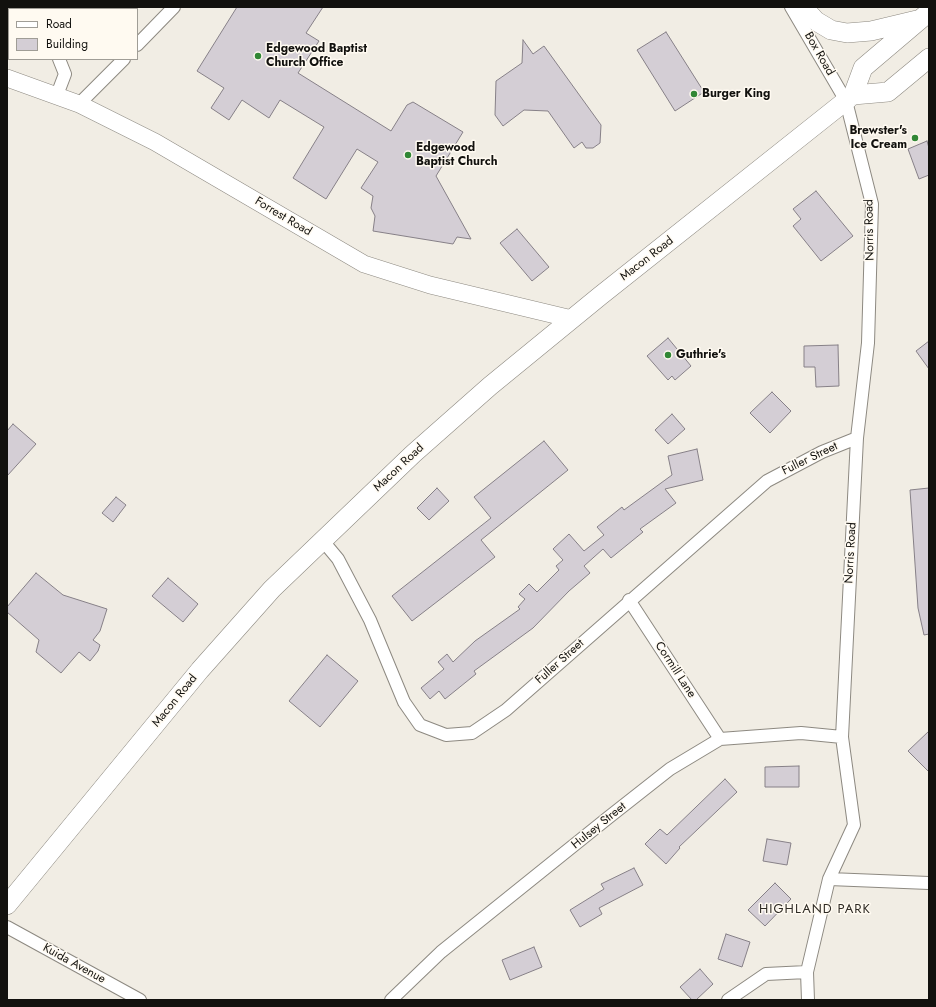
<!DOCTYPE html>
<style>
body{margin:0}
#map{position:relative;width:936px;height:1007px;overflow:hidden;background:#f1ede4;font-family:Jost,sans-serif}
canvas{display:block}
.frame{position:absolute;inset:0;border:8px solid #12110e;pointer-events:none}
.legend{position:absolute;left:8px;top:8px;width:130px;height:52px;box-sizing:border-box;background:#fffaf1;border:1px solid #a09d96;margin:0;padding:5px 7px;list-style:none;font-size:12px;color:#12110e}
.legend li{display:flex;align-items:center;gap:8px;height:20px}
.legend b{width:20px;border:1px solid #a09d96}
</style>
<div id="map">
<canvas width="936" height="1007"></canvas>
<div class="frame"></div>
<ul class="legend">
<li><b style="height:5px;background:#fff"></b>Road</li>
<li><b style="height:11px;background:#d4ced5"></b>Building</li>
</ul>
</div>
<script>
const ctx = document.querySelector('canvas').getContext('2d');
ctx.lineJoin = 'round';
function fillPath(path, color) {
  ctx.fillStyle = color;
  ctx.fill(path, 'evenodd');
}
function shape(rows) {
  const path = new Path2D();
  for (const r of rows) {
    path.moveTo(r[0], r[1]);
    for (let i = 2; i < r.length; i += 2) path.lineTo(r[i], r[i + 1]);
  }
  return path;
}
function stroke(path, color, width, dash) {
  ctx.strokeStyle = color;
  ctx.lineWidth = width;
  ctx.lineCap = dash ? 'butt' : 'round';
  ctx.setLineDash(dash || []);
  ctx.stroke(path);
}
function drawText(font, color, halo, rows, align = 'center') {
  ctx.font = font + ' Jost,sans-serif';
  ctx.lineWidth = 3;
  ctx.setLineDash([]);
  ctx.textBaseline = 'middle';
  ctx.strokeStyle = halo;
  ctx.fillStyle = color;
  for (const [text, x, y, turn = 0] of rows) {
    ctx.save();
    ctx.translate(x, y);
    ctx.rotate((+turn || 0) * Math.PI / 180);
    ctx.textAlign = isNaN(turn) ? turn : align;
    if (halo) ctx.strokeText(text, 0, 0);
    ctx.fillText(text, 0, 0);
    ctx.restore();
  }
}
const building = shape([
 [237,7,323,7,306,33,319,41,298,73,391,131,407,105,413,102,463,132,436,176,471,239,457,237,453,244,373,231,375,216,371,208,373,196,361,188,378,162,357,149,326,199,293,178,324,127,280,100,269,118,242,100,229,120,211,108,224,88,197,71,237,7],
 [666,32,704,92,675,111,637,50,666,32],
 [523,40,533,54,544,46,601,125,600,143,593,148,586,148,582,142,574,148,548,111,524,110,503,126,495,115,496,81,522,63,523,40],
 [927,141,929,148,929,175,919,179,908,149,927,141],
 [816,191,853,236,821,261,793,226,801,219,793,209,816,191],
 [517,229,549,267,532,281,500,243,517,229],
 [668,338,691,366,675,380,672,376,668,380,647,356,668,338],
 [929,341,929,369,916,351,929,341],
 [838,345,839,386,816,387,815,367,804,367,804,346,838,345],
 [772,392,791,411,770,433,750,413,772,392],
 [672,414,685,429,668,444,655,430,672,414],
 [13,424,36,444,7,476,7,431,13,424],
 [544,441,568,470,481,540,495,557,412,621,392,596,491,518,474,497,544,441],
 [697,449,703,480,665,489,676,503,640,529,643,532,611,558,603,549,584,566,590,573,569,591,533,628,474,671,476,674,445,699,439,691,430,699,421,688,444,669,438,662,447,654,453,662,475,641,520,609,518,607,525,599,519,594,529,584,537,592,559,570,556,566,563,560,553,549,569,534,584,551,604,535,597,527,622,507,624,510,672,475,668,456,697,449],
 [437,488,449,501,429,520,417,508,437,488],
 [929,488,929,634,924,635,918,608,910,490,929,488],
 [116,497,126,505,113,522,102,513,116,497],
 [36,573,63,595,107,609,100,631,93,640,100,645,98,651,90,661,79,652,61,673,36,652,39,640,7,612,7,607,36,573],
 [168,578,198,604,183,622,152,596,168,578],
 [327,655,358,681,320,727,289,701,327,655],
 [929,731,929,772,908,751,929,731],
 [799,766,799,787,765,787,765,767,799,766],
 [725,779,737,792,679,847,680,848,666,864,645,844,660,829,667,835,725,779],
 [767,839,791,843,787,865,763,861,767,839],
 [634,868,643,885,599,908,602,914,580,927,570,910,604,889,601,884,634,868],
 [775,883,791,899,765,926,748,910,775,883],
 [726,934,750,942,742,967,718,959,726,934],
 [534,947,542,967,510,980,502,960,534,947],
 [700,969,713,984,696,1000,692,1000,680,987,700,969]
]);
fillPath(building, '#d4ced5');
stroke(building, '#868087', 1);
const street = shape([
 [40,7,41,9],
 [791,7,846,101,872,204,868,343,857,438,842,737,854,825,829,879,807,972,808,1000],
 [137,45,174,7],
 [57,95,65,74,59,59],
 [79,104,124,59],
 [323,541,338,559,370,620,404,702,420,725,446,735,472,733,506,710,767,481,822,452,857,438],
 [629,600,720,739],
 [829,879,929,883],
 [7,927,140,1000],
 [391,1000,441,952,609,817,670,769,720,739,801,733,842,737],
 [728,1000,766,974,807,972]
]);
const secondary = shape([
 [7,78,79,104,155,142,364,264,430,285,572,319]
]);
const primary = shape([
 [803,7,816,21,831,30,847,33,871,31,917,20],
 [853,95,888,92,929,58],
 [7,905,200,670,272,589,413,454,490,386,600,296,853,95,863,68,929,12]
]);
stroke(street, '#8d8981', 14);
stroke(secondary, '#8d8981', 18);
stroke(primary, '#8d8981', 20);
stroke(street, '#fff', 12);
stroke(secondary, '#fff', 17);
stroke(primary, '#fff', 19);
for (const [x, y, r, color] of [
 [258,56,4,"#318735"],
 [694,94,4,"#318735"],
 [915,138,4,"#318735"],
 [408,155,4,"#318735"],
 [668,355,4,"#318735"]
]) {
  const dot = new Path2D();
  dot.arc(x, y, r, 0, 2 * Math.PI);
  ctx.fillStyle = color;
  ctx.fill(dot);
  stroke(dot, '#fffaf1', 1.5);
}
drawText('bold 12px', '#12110e', '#fffaf1', [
 ["Edgewood Baptist",266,49],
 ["Church Office",266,63],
 ["Burger King",702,94],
 ["Brewster's",907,131,"right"],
 ["Ice Cream",907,145,"right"],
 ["Edgewood",416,148],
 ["Baptist Church",416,162],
 ["Guthrie's",676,355]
], 'left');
drawText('12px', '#12110e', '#fffaf1', [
 ["Box Road",819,54,60],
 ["Forrest Road",283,217,31],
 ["Norris Road",870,230,-91],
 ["Macon Road",647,259,-38],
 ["Fuller Street",810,459,-26],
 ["Macon Road",399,468,-43],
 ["Norris Road",851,553,-87],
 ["Fuller Street",560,662,-42],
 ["Cormill Lane",675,670,57],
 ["Macon Road",175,701,-51],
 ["Hulsey Street",599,826,-39],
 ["Kuida Avenue",74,964,29]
]);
ctx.letterSpacing = '1px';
drawText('13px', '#2e2a24', '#fffaf1', [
 ["HIGHLAND PARK",815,910]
]);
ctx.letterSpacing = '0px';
</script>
